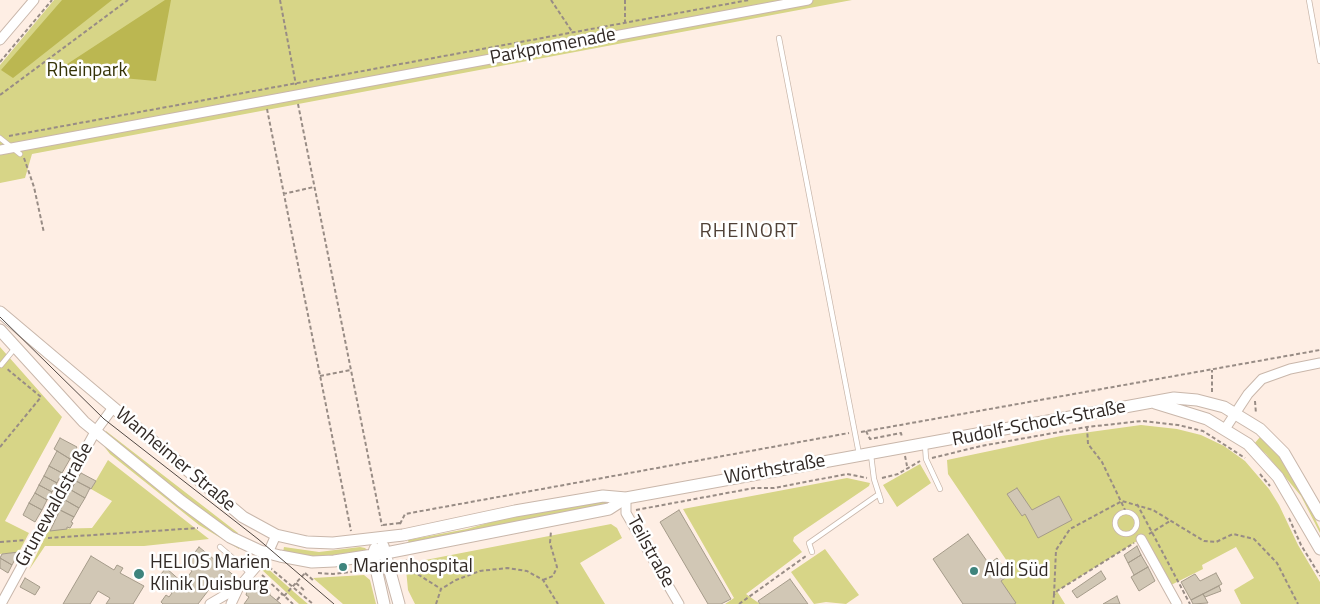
<!DOCTYPE html>
<meta charset="utf-8">
<style>
body{margin:0}
canvas{display:block;background:#feeee4}
</style>
<canvas width="1320" height="604"></canvas>
<script>
const ctx = document.querySelector('canvas').getContext('2d');
ctx.lineJoin = 'round';
function fillPath(path, color) {
  ctx.fillStyle = color;
  ctx.fill(path, 'evenodd');
}
function shape(rows) {
  const path = new Path2D();
  for (const r of rows) {
    if (r.length === 3) {
      path.moveTo(r[0] + r[2], r[1]);
      path.arc(r[0], r[1], r[2], 0, 2 * Math.PI);
      continue;
    }
    path.moveTo(r[0], r[1]);
    for (let i = 2; i < r.length; i += 2) path.lineTo(r[i], r[i + 1]);
  }
  return path;
}
function stroke(path, color, width, dash) {
  ctx.strokeStyle = color;
  ctx.lineWidth = width;
  ctx.lineCap = dash ? 'butt' : 'round';
  ctx.setLineDash(dash || []);
  ctx.stroke(path);
}
function drawText(font, color, halo, rows, align = 'center') {
  ctx.font = font + ' "Titillium Web",sans-serif';
  ctx.lineWidth = 5;
  ctx.setLineDash([]);
  ctx.textBaseline = 'middle';
  ctx.strokeStyle = halo;
  ctx.fillStyle = color;
  for (const [text, x, y, turn = 0] of rows) {
    ctx.save();
    ctx.translate(x, y);
    ctx.rotate((+turn || 0) * Math.PI / 180);
    ctx.textAlign = isNaN(turn) ? turn : align;
    if (halo) ctx.strokeText(text, 0, 0);
    ctx.fillText(text, 0, 0);
    ctx.restore();
  }
}
fillPath(shape([
 [54,0,852,0,32,154,25,178,0,183,0,65],
 [0,347,62,417,5,521,29,533,19,552,0,554],
 [1141,425,1177,429,1201,435,1224,446,1245,461,1269,489,1279,505,1298,545,1320,582,1320,604,1241,604,1234,590,1254,578,1236,547,1202,565,1203,569,1171,585,1137,541,1057,591,1065,604,1014,604,1001,581,1009,575,1004,568,1009,564,948,474,947,460,1061,436],
 [106,431,238,533,237,535,205,513,105,433],
 [1260,437,1280,456,1303,494,1320,529,1320,533,1301,496,1266,454,1254,444],
 [103,445,206,527,239,547,239,549,199,525,110,454],
 [108,460,209,539,144,546,45,546,29,570,49,529,92,528,112,501,91,489],
 [920,464,931,483,897,507,883,485],
 [847,478,870,483,869,486,794,537,793,541,802,552,746,594,760,604,725,604,734,598,683,509],
 [600,501,609,503,409,544,408,540,467,529,512,516],
 [611,524,617,528,622,538,580,563,605,604,415,604,408,590,406,569,415,562],
 [284,547,319,552,360,547,365,548,367,550,320,557,283,552],
 [825,549,859,595,846,604,826,602,814,604,791,572],
 [266,567,294,592,308,604,299,604,261,569],
 [364,575,370,580,376,604,343,604,313,578]
]), '#d7d587');
fillPath(shape([
 [62,0,112,0,13,78,1,70],
 [165,0,171,0,156,81,55,72]
]), '#bbb751');
const building = shape([
 [60,438,77,447,70,459,54,449,60,438],
 [57,451,70,459,62,473,49,466,57,451],
 [49,466,62,473,57,483,44,476,49,466],
 [81,473,96,481,91,489,76,481,81,473],
 [44,476,57,483,52,492,39,485,44,476],
 [76,481,90,488,85,498,71,490,76,481],
 [39,485,52,492,47,500,35,493,39,485],
 [1017,488,1032,510,1059,496,1072,520,1038,538,1025,514,1022,516,1007,494,1017,488],
 [71,490,85,498,79,508,65,500,71,490],
 [35,493,47,500,42,510,29,503,35,493],
 [65,500,79,508,74,517,60,510,65,500],
 [29,503,42,510,35,522,23,515,29,503],
 [60,510,74,517,71,522,73,523,70,528,67,527,67,529,50,531,60,510],
 [679,510,731,599,721,604,708,604,660,522,679,510],
 [968,534,989,564,997,558,1009,575,1001,581,1016,603,1014,604,963,604,933,559,968,534],
 [1137,546,1141,555,1128,563,1124,555,1137,546],
 [199,547,237,578,225,592,214,583,198,604,163,604,161,602,166,595,169,597,172,593,156,580,166,568,183,583,192,571,185,565,199,547],
 [19,552,12,565,0,558,2,554,19,552],
 [1141,555,1148,567,1134,575,1128,563,1141,555],
 [91,556,114,570,117,565,123,568,120,573,144,586,133,604,106,604,110,598,98,591,90,604,63,604,91,556],
 [0,558,12,565,8,573,0,568,0,558],
 [1148,567,1155,581,1139,591,1131,577,1148,567],
 [1101,571,1106,579,1077,598,1072,591,1101,571],
 [1216,573,1222,584,1191,600,1181,582,1195,574,1200,581,1216,573],
 [25,578,40,587,35,595,20,587,25,578],
 [790,579,808,604,760,604,758,601,790,579],
 [255,583,262,589,269,588,270,595,281,604,244,604,249,597,246,595,248,587,255,583],
 [1219,586,1221,591,1205,597,1203,594,1219,586],
 [1203,594,1208,603,1193,604,1191,600,1203,594],
 [1117,596,1120,604,1103,604,1117,596]
]);
fillPath(building, '#d1c7b5');
stroke(building, '#a59b8a', 1);
const lane = shape([
 [1309,0,1320,61],
 [779,38,859,454],
 [0,138,20,154],
 [1,365,15,348],
 [925,445,926,459,940,489],
 [871,455,874,479,881,501],
 [1126,523,11],
 [220,547,250,573],
 [812,552,809,543,879,494]
]);
const street = shape([
 [0,40,34,0],
 [0,150,808,0],
 [1225,429,1248,394,1262,379,1290,369,1320,363],
 [626,498,626,513,679,604],
 [1141,539,1177,604],
 [1,604,95,432,112,409],
 [210,604,239,587],
 [231,604,239,587,268,553,276,535]
]);
const secondary = shape([
 [0,312,243,517,276,535,307,542,333,543,403,535,515,511,603,496,626,498,1174,398,1197,400,1224,407,1260,429,1284,453,1320,515],
 [0,330,84,422,181,501,230,537,260,551,280,556,312,562,334,561,386,553,609,509,626,498],
 [1155,403,1207,419,1248,444,1278,477,1320,549],
 [383,546,399,604],
 [375,549,373,555,384,604]
]);
stroke(lane, '#c9b7ab', 6);
stroke(street, '#c9b7ab', 11);
stroke(secondary, '#c9b7ab', 13);
stroke(shape([
 [280,0,296,85],
 [551,0,573,33],
 [625,0,625,23],
 [0,62,52,0],
 [0,95,128,0],
 [298,104,382,526],
 [267,109,351,531],
 [9,136,749,0],
 [24,158,34,187,44,233],
 [283,194,314,187],
 [320,376,351,370],
 [1212,392,1212,370],
 [1255,401,1256,414],
 [1087,427,1088,444,1102,462,1126,512],
 [866,431,870,439,901,433,902,437],
 [861,432,1320,350],
 [0,447,41,397,6,368],
 [905,456,907,466],
 [932,458,981,446,1087,427,1142,421,1178,425,1203,431,1245,458],
 [1260,474,1270,486],
 [882,478,898,474,920,461],
 [1137,504,1190,604],
 [636,510,754,488,774,488,847,474,867,478],
 [1289,518,1301,545,1320,576],
 [400,524,405,514,849,433],
 [383,525,400,523],
 [1149,534,1170,521],
 [48,538,198,528],
 [0,542,26,540],
 [410,560,419,575],
 [269,567,313,604],
 [400,567,407,560],
 [400,567,419,575,441,589],
 [305,573,314,581],
 [318,573,333,574,366,570],
 [262,575,293,604],
 [543,580,553,576,557,567,550,543,551,531],
 [296,583,305,591],
 [1054,595,1056,550,1070,529,1122,501,1153,510,1204,541,1216,542,1233,534,1254,539,1277,563,1298,604],
 [284,596,306,572],
 [277,600,282,594],
 [436,604,441,589,456,580,480,571,507,568,527,571,543,580,558,604],
 [739,604,806,556],
 [1053,604,1054,595,1057,591,1134,543]
]), '#988c85', 2, [4, 2.5]);
stroke(lane, '#fff', 4.5);
stroke(street, '#fff', 9);
stroke(secondary, '#fff', 11);
stroke(shape([
 [0,317,104,419,258,539,334,604]
]), '#514843', 1);
for (const [x, y, r, color] of [
 [343,567,5,"#3e847d"],
 [974,571,5,"#3e847d"],
 [139,574,6,"#3e847d"]
]) {
  const dot = new Path2D();
  dot.arc(x, y, r, 0, 2 * Math.PI);
  ctx.fillStyle = color;
  ctx.fill(dot);
  stroke(dot, '#fff', 2);
}
drawText('19px', '#312925', '#fff', [
 ["Parkpromenade",553,47,-11],
 ["Rudolf-Schock-Straße",1039,424,-11],
 ["Wanheimer Straße",175,460,40],
 ["Wörthstraße",775,470,-10],
 ["Grunewaldstraße",55,505,-61],
 ["Teilstraße",650,552,61]
]);
drawText('19px', '#353307', '#fff', [
 ["Rheinpark",87,71]
]);
drawText('19px', '#312925', '#fff', [
 ["HELIOS Marien",150,563],
 ["Klinik Duisburg",150,585],
 ["Marienhospital",353,567],
 ["Aldi Süd",984,571]
], 'left');
ctx.letterSpacing = '1px';
drawText('20px', '#514238', '#fff', [
 ["RHEINORT",749,232]
]);
ctx.letterSpacing = '0px';
</script>
